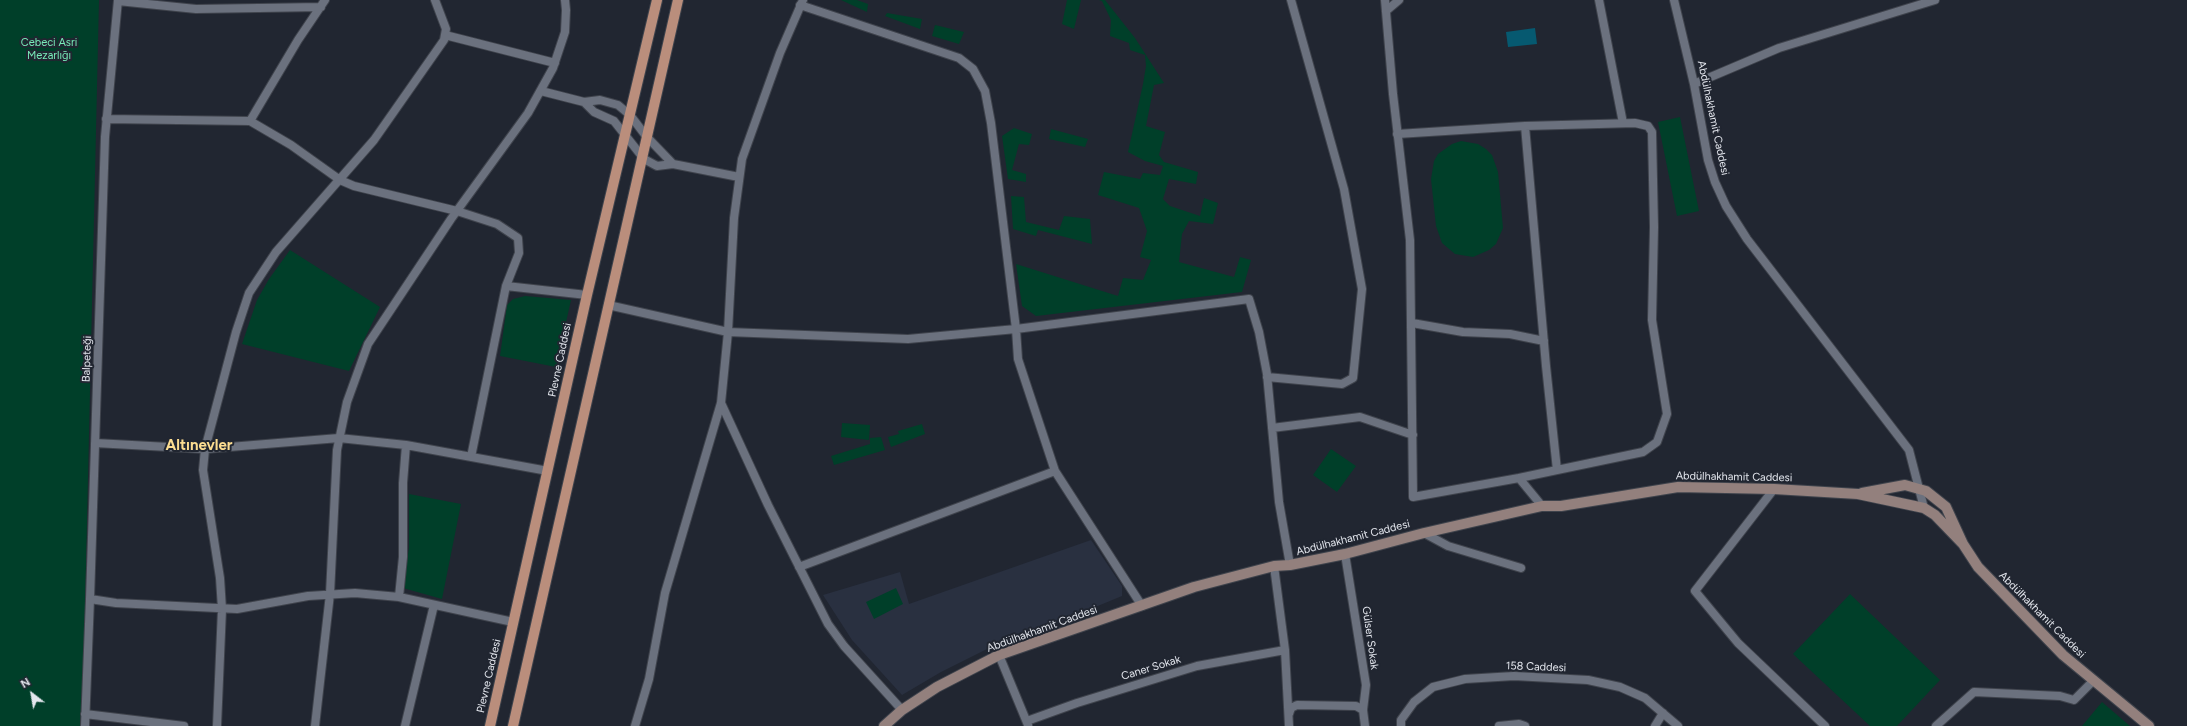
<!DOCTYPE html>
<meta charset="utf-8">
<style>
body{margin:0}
#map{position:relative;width:2187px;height:726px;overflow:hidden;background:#212631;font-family:Figtree,sans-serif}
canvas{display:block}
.north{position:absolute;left:12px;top:674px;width:40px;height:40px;-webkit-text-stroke:3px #212631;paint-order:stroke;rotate:329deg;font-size:11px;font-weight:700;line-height:16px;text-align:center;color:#e3e6ed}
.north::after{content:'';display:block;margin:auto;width:14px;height:18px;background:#e3e6ed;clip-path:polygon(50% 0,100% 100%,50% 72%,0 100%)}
</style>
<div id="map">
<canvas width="2187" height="726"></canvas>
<div class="north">N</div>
</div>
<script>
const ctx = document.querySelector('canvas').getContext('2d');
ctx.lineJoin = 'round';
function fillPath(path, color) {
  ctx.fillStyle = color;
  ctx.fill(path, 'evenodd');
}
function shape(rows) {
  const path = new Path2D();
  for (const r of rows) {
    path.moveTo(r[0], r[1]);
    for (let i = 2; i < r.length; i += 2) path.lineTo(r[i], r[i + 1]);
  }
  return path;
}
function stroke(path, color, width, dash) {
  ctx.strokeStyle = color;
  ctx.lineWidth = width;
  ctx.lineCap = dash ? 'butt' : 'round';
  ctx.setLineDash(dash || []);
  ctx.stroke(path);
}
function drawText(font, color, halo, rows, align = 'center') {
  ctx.font = font + ' Figtree,sans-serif';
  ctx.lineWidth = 4;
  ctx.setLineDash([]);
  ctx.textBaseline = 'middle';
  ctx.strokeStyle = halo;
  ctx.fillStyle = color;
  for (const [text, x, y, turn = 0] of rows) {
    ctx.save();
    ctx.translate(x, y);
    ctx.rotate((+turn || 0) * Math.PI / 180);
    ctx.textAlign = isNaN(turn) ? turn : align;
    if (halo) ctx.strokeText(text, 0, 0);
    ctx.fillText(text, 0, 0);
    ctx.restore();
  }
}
fillPath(shape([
 [1091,540,1122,586,1122,596,1025,636,993,646,941,672,902,695,852,640,823,595,900,572,909,604]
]), '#293040');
fillPath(shape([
 [0,0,99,0,84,651,80,726,0,726],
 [841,0,857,0,868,4,867,12],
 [1067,0,1081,0,1074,29,1062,24],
 [1099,0,1105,0,1135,38,1164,83,1154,85,1146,126,1165,132,1159,155,1164,162,1198,172,1196,184,1169,179,1163,199,1170,206,1200,216,1204,198,1218,203,1213,224,1189,221,1182,234,1179,262,1234,277,1240,257,1251,260,1242,292,1036,316,1022,306,1016,264,1118,296,1123,278,1143,280,1151,260,1140,257,1147,231,1139,208,1098,195,1104,172,1140,179,1143,173,1160,175,1163,166,1145,161,1128,152,1143,84,1146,66,1145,55,1130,50,1129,43,1110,36,1111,20,1102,1],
 [887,13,922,19,920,29,885,16],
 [935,25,964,32,959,44,932,36],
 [1680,117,1699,211,1677,216,1658,122],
 [1014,128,1032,134,1029,145,1019,144,1012,170,1026,174,1026,182,1008,179,1002,136],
 [1051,129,1088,139,1085,147,1049,139],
 [1461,141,1478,144,1486,149,1492,155,1498,172,1503,228,1496,244,1489,250,1473,257,1455,254,1442,243,1436,226,1431,179,1434,161,1438,154,1452,144],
 [1011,196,1024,197,1026,222,1059,230,1064,216,1090,219,1092,244,1038,230,1036,236,1013,229],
 [290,250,380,307,349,371,242,344,257,300,269,279],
 [525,296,571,300,556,367,500,356,507,305,513,299],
 [842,423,870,425,869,440,841,437],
 [922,424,925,434,891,447,888,437,899,434,898,431],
 [881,437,885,450,834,465,831,456,870,444,870,438],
 [1331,449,1356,466,1337,492,1313,475],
 [409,494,461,504,442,599,403,588,409,548],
 [896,588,903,604,874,619,866,602],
 [1850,594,1940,680,1897,726,1870,726,1793,654],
 [2102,702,2130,726,2082,726]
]), '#003f29');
fillPath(shape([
 [1535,28,1537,44,1508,47,1506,32]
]), '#065970');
const minor = shape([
 [1385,0,1393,94,1410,240,1413,497,1519,478,1542,506],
 [1599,0,1623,123],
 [1674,0,1694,84,1708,160,1715,182,1726,206,1747,239,1909,450,1924,508],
 [118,1,196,9,321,7],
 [800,5,959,58,973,69,985,91,991,123,1016,329,1018,359,1055,471,1142,606],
 [1386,11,1399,0],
 [445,35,555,63],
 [1694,84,1779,48,1935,0],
 [541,91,584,102,600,100,618,105,630,115,646,136,673,164],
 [584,102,594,112,614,121,644,159,657,166,673,164,739,177],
 [106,119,250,121,298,40,325,0],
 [250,121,291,145,340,180,354,186,457,211,497,224,518,238,519,253,506,286,471,457],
 [1525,126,1635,123,1648,126,1652,132,1654,227,1652,320,1667,414,1657,442,1643,452,1557,470],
 [1397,134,1525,126,1546,366,1557,470,1519,478],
 [506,286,587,295],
 [608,305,728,332,908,339,1016,329,1249,299,1259,332,1267,374,1279,502,1290,565],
 [1412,323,1463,332,1510,334,1544,341],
 [1267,377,1342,384,1353,378,1362,289,1344,189,1291,0],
 [721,403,768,505,828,624,844,646,902,710],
 [1272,428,1360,417,1413,435],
 [95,443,205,449,339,438,406,445,548,471],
 [1774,489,1695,591,1738,643,1825,726],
 [1424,533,1448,546,1521,568],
 [1345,554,1366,685,1363,710,1365,726],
 [1274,566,1285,650,1289,726],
 [799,567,1055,471],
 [399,597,403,557,403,483,406,445],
 [90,599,105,137,118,0],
 [999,655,1028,725],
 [85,714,184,726],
 [1289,714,1291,708,1297,705,1356,706,1363,710],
 [1027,721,1077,703,1197,666,1285,650],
 [85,726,90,599,116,603,237,609,308,596,355,593,399,597,513,622],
 [217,726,222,609,220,578,203,470,205,449,236,332,249,293,276,252,374,140,444,40,446,29,435,0],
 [315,726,330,594,337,450,347,402,368,344,451,219,528,113,553,68,565,32,566,10,565,0],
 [405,726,434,605],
 [635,726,649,679,665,593,721,403,728,332,734,218,742,159,780,53,803,0],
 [1401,726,1401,720,1414,702,1433,687,1465,679,1514,676,1588,680,1620,687,1645,698,1678,726],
 [1499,726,1519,724,1525,726],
 [1655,726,1663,713],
 [1936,726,1974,692,2060,696,2074,700,2094,680]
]);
const secondary = shape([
 [1862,493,1905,485,1926,491,1946,507,1963,544,1978,567,2063,655,2149,726],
 [884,726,902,710,937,687,999,655,1194,587,1274,566,1290,565,1345,554,1424,533,1542,506,1561,506,1678,487,1774,489,1858,494,1924,508,1935,515,1963,544]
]);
const primary = shape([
 [490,726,587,295,657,0],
 [513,726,678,0]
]);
stroke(minor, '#3f434c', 10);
stroke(secondary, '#3f434c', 12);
stroke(primary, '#3f434c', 12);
stroke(minor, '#6b717e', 8);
stroke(secondary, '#93807d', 10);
stroke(primary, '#ba8e7c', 10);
drawText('11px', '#78ebb9', '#212631', [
 ["Cebeci Asri",49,43],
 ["Mezarlığı",49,56]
]);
drawText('11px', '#e3e6ed', '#212631', [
 ["Abdülhakhamit Caddesi",1713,118,78],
 ["Balpeteği",87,359,-88],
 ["Plevne Caddesi",560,360,-78],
 ["Abdülhakhamit Caddesi",1734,477,1],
 ["Abdülhakhamit Caddesi",1353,538,-14],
 ["Abdülhakhamit Caddesi",2042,615,45],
 ["Abdülhakhamit Caddesi",1042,629,-20],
 ["Gülser Sokak",1370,638,82],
 ["158 Caddesi",1536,667,2],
 ["Caner Sokak",1151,668,-17],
 ["Plevne Caddesi",489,676,-77]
]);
drawText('bold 15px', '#fcdd91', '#212631', [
 ["Altınevler",199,446]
]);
</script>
